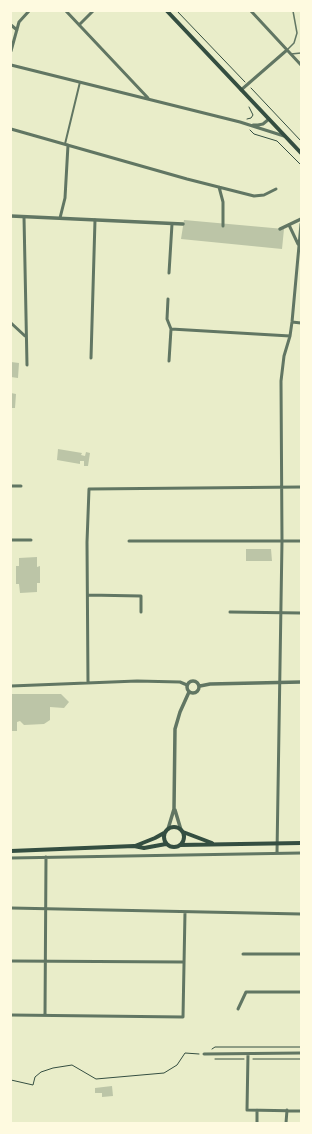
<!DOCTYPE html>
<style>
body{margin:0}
#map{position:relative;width:312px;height:1134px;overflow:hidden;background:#e9edc9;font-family:"Asap Condensed",sans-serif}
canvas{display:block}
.frame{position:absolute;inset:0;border:12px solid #fefae0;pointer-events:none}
</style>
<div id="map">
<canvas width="312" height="1134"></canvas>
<div class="frame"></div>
</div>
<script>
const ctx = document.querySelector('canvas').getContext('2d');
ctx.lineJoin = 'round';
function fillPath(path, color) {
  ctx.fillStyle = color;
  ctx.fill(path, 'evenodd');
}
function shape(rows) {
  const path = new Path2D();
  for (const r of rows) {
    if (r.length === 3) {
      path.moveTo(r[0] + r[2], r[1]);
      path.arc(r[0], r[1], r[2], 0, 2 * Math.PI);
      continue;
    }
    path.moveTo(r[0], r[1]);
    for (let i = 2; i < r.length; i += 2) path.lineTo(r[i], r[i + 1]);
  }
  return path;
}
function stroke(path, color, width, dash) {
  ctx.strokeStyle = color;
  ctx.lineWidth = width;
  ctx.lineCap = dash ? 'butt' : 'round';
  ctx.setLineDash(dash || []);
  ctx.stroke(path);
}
fillPath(shape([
 [184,220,284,229,282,249,181,239],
 [11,362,19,363,18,378,11,377],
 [11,393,16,394,15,408,11,408],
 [58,449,82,453,81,455,85,456,86,452,90,453,88,466,84,466,84,461,80,461,80,464,57,460],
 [246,549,271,549,272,561,246,561],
 [37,557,37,567,40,566,40,583,37,583,37,592,20,593,19,584,16,584,16,566,19,566,19,558],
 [11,694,61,694,69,702,64,708,50,707,50,720,44,724,24,725,20,721,17,722,17,731,11,731],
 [112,1086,113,1096,102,1097,102,1093,95,1093,95,1088]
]), '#bcc5a7');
stroke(shape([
 [177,11,245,82],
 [251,88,301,141],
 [247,119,251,118,253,115,249,107],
 [250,130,254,134,277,141,301,165],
 [212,1049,215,1047,301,1047],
 [215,1059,244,1059],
 [253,1059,301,1059],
 [11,1080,33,1085,35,1077,41,1072,53,1068,72,1065,96,1079,164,1073,177,1065,185,1053,199,1054]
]), '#344e41', 1);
stroke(shape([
 [287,50,294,43,297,33,293,11],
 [291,54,301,53]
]), '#617663', 1.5);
stroke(shape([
 [65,144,80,82]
]), '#617663', 2);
stroke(shape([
 [66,11,148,98],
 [251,11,301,65],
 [11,25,17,30],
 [79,25,93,11],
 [11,51,19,22,29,11],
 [11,65,240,122,284,136],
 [241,90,287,50],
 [253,125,258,125,263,124,269,119],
 [11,129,187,179,254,196,264,195,276,189],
 [219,187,223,202,223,226],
 [24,217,27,365],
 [60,218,65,198,68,145],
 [289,225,298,244],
 [169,273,172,224],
 [168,299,167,319,171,329],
 [292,322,301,323],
 [11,323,25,336],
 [91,358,95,220],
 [169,361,171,329,290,336],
 [11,486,21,486],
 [11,540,31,540],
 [129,541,301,541],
 [88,595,141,596,141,612],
 [230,612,301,613],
 [88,683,87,542,89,489,301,487],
 [11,686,137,681,180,682,187,685],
 [277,853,282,541,281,381,284,356,290,336,292,322,301,224],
 [11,858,301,853],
 [11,908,301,914],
 [243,954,301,954],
 [11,961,183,962],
 [238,1009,246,992,301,992],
 [11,1015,183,1017,185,912],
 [45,1015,46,857],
 [204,1054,301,1053],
 [248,1054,247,1110,301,1111],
 [257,1123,257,1110],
 [286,1123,287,1110]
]), '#617663', 3);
stroke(shape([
 [11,216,183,224],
 [280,229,301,219],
 [193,687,6],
 [200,686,210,684,301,682],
 [175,810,181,830],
 [168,829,174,809,175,729,180,712,189,692]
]), '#617663', 3.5);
stroke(shape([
 [167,11,301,153],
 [174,837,10],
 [183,832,212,843],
 [180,845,301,843],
 [135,846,155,838,164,833],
 [11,851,134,846,144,848,166,844]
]), '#344e41', 4);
</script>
